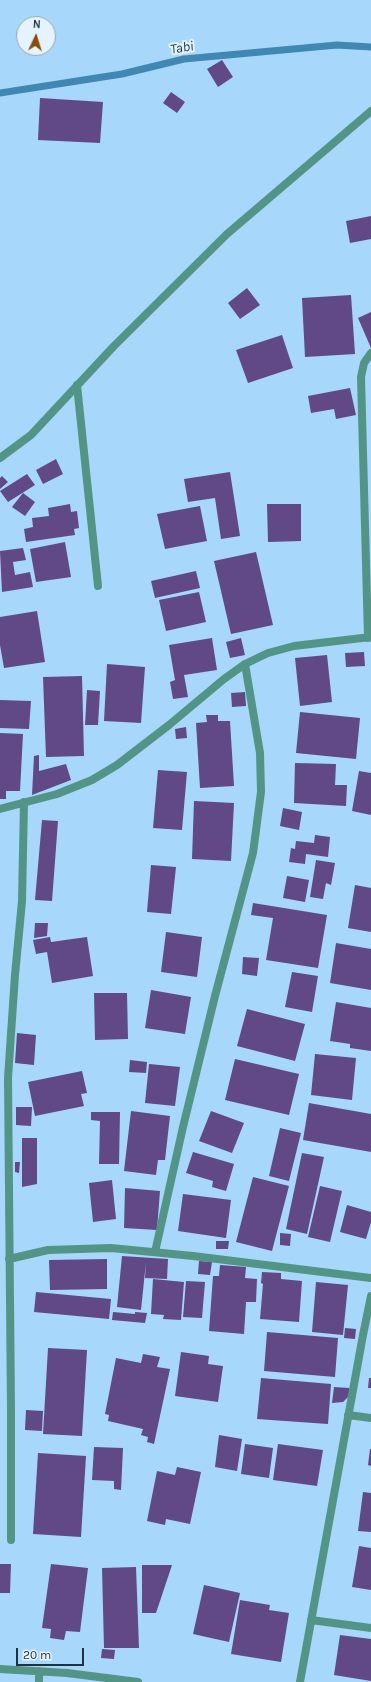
<!DOCTYPE html>
<style>
body{margin:0}
#map{position:relative;width:371px;height:1682px;overflow:hidden;background:#a7d7fa;font-family:Karla,sans-serif}
canvas{display:block}
.north{position:absolute;left:16px;top:16px;width:40px;height:40px;box-sizing:border-box;background:#e5f3fe;border:1px solid #96a6b2;border-radius:50%;rotate:4deg;font-size:11px;font-weight:700;line-height:16px;text-align:center;color:#1f323f}
.north::after{content:'';display:block;margin:auto;width:14px;height:18px;background:#884b09;clip-path:polygon(50% 0,100% 100%,50% 72%,0 100%)}
.scale{position:absolute;left:16px;top:1648px;width:68px;height:18px;box-sizing:border-box;border:2px solid #1f323f;border-top:0;padding-left:5px;font-size:12px;line-height:14px;white-space:nowrap;color:#1f323f;-webkit-text-stroke:3px #e5f3fe;paint-order:stroke}
</style>
<div id="map">
<canvas width="371" height="1682"></canvas>
<div class="north">N</div>
<div class="scale">20 m</div>
</div>
<script>
const ctx = document.querySelector('canvas').getContext('2d');
ctx.lineJoin = 'round';
function shape(rows) {
  const path = new Path2D();
  for (const r of rows) {
    path.moveTo(r[0], r[1]);
    for (let i = 2; i < r.length; i += 2) path.lineTo(r[i], r[i + 1]);
  }
  return path;
}
function stroke(path, color, width, dash) {
  ctx.strokeStyle = color;
  ctx.lineWidth = width;
  ctx.lineCap = dash ? 'butt' : 'round';
  ctx.setLineDash(dash || []);
  ctx.stroke(path);
}
function fillPath(path, color) {
  ctx.fillStyle = color;
  ctx.fill(path, 'evenodd');
}
function drawText(font, color, halo, rows, align = 'center') {
  ctx.font = font + ' Karla,sans-serif';
  ctx.lineWidth = 4;
  ctx.setLineDash([]);
  ctx.textBaseline = 'middle';
  ctx.strokeStyle = halo;
  ctx.fillStyle = color;
  for (const [text, x, y, turn = 0] of rows) {
    ctx.save();
    ctx.translate(x, y);
    ctx.rotate((+turn || 0) * Math.PI / 180);
    ctx.textAlign = isNaN(turn) ? turn : align;
    if (halo) ctx.strokeText(text, 0, 0);
    ctx.fillText(text, 0, 0);
    ctx.restore();
  }
}
stroke(shape([
 [0,93,122,74,184,59,337,45,371,47]
]), '#4187b4', 7);
fillPath(shape([
 [222,60,233,77,218,87,207,69],
 [171,92,185,102,177,113,163,103],
 [40,98,103,102,100,143,38,140],
 [371,216,371,239,350,243,346,221],
 [247,288,260,305,240,319,228,303],
 [351,295,355,354,305,357,302,298],
 [371,312,371,348,358,318],
 [282,335,293,368,248,383,236,350],
 [350,388,356,415,336,419,334,409,311,413,308,396],
 [56,459,63,474,43,484,36,470],
 [230,472,240,536,221,539,215,498,188,502,184,479],
 [27,474,35,485,8,502,0,491],
 [2,476,8,482,0,489,0,478],
 [23,493,35,502,25,516,12,507],
 [70,504,71,512,77,511,79,528,74,529,75,535,26,542,24,529,33,527,32,518,49,516,48,508],
 [267,504,301,504,301,541,268,542],
 [200,506,207,541,165,549,157,514],
 [65,542,71,577,36,582,30,549],
 [23,548,26,560,13,562,15,575,30,572,33,587,2,592,0,551],
 [256,552,273,625,231,634,214,561],
 [196,571,200,588,155,598,151,581],
 [199,592,206,622,166,631,159,600],
 [37,611,45,662,4,668,0,645,0,617],
 [212,638,217,670,184,675,188,697,173,699,170,682,175,680,169,645],
 [241,638,245,655,230,658,226,642],
 [364,652,365,666,346,667,345,653],
 [327,655,332,702,300,706,295,658],
 [107,664,145,667,141,723,104,721],
 [82,676,84,756,46,757,43,677],
 [87,690,100,691,98,725,85,725],
 [245,692,246,706,232,707,231,693],
 [0,700,31,701,29,729,0,728],
 [300,712,360,718,356,759,296,753],
 [206,715,218,715,218,721,230,721,234,786,200,788,196,723,207,722],
 [186,727,187,738,176,739,175,729],
 [0,733,23,734,20,791,6,791,6,799,0,799],
 [39,755,39,771,66,764,71,780,32,795,34,756],
 [295,763,336,764,335,785,347,785,346,806,294,803],
 [158,770,187,772,182,830,153,828],
 [359,771,371,773,371,815,352,811],
 [194,801,234,803,231,861,192,859],
 [283,808,302,812,299,830,280,826],
 [42,820,58,821,52,901,35,900],
 [315,835,330,837,328,857,306,854,305,864,289,862,291,848,295,849,296,841,314,843],
 [316,860,335,863,331,885,326,883,323,899,310,897],
 [151,865,176,867,171,914,147,912],
 [287,876,309,880,305,902,283,898],
 [355,885,371,888,371,932,348,928],
 [253,903,327,915,318,968,266,960,273,918,251,915],
 [35,923,48,923,47,936,34,938],
 [166,932,202,937,197,977,161,972],
 [50,937,51,942,87,937,93,976,52,983,47,952,36,954,33,940],
 [336,943,371,949,371,990,330,983],
 [243,957,259,958,257,976,242,974],
 [292,972,318,976,312,1012,285,1007],
 [151,990,191,997,185,1034,145,1028],
 [94,993,127,993,128,1039,95,1040],
 [336,1002,371,1008,371,1051,350,1048,350,1044,330,1041],
 [247,1009,305,1024,295,1061,237,1046],
 [17,1033,36,1035,34,1065,15,1063],
 [315,1054,356,1058,352,1100,311,1095],
 [235,1059,299,1074,289,1115,225,1100],
 [130,1060,147,1062,146,1073,129,1072],
 [149,1064,180,1067,175,1106,145,1103],
 [82,1071,87,1093,81,1094,84,1106,35,1116,28,1082],
 [309,1103,371,1114,371,1152,303,1140],
 [16,1107,32,1107,31,1126,16,1125],
 [131,1111,170,1116,165,1160,158,1160,156,1175,124,1171],
 [211,1111,244,1123,232,1153,199,1141],
 [91,1112,120,1112,119,1164,99,1164,100,1121,91,1120],
 [280,1128,301,1133,289,1181,269,1176],
 [22,1138,37,1138,37,1184,22,1187],
 [193,1152,234,1164,226,1191,212,1187,213,1181,186,1173],
 [302,1153,324,1157,307,1234,286,1229],
 [15,1162,20,1162,19,1173,15,1172],
 [253,1177,289,1186,272,1251,236,1242],
 [112,1180,116,1219,93,1222,89,1183],
 [320,1186,342,1191,330,1242,308,1237],
 [125,1188,160,1191,157,1230,124,1228],
 [183,1194,231,1200,226,1238,178,1231],
 [347,1205,371,1212,371,1222,366,1239,340,1232],
 [280,1233,291,1234,290,1246,280,1245],
 [216,1241,229,1241,228,1249,216,1249],
 [122,1256,168,1259,167,1279,145,1278,146,1262,141,1310,117,1307],
 [107,1259,107,1289,50,1290,49,1260],
 [199,1261,212,1262,210,1275,198,1274],
 [220,1265,246,1267,245,1278,257,1279,256,1302,246,1302,244,1334,209,1331,213,1276,219,1276],
 [262,1272,281,1273,281,1279,302,1281,299,1322,260,1319,263,1284,261,1283],
 [153,1279,184,1282,181,1320,163,1319,164,1315,151,1314],
 [186,1281,205,1282,202,1318,183,1317],
 [316,1282,348,1285,343,1335,312,1332],
 [36,1292,111,1299,109,1319,34,1312],
 [113,1312,135,1314,135,1312,147,1313,145,1323,112,1320],
 [345,1328,356,1329,355,1339,344,1338],
 [267,1332,338,1338,335,1377,264,1371],
 [48,1348,87,1350,82,1436,43,1434],
 [181,1352,209,1356,208,1364,223,1366,218,1402,175,1396],
 [143,1354,160,1357,157,1367,170,1369,154,1444,147,1442,148,1437,141,1435,143,1429,108,1421,109,1415,105,1414,116,1358,141,1363],
 [261,1378,331,1384,328,1424,257,1419],
 [369,1378,371,1378,371,1388,368,1388],
 [334,1387,349,1388,349,1396,343,1402,332,1403],
 [26,1410,43,1411,42,1431,25,1430],
 [219,1435,242,1439,237,1471,215,1467],
 [245,1444,273,1448,269,1478,241,1474],
 [278,1444,323,1450,317,1486,273,1480],
 [94,1447,123,1448,121,1490,114,1489,114,1481,92,1480],
 [370,1449,371,1449,371,1466,368,1465],
 [38,1453,86,1456,81,1537,33,1534],
 [177,1467,201,1472,190,1524,166,1519,165,1525,147,1521,157,1471,175,1475],
 [363,1492,371,1493,371,1532,358,1531],
 [359,1546,371,1548,371,1590,352,1587],
 [0,1564,11,1564,10,1593,0,1593],
 [51,1564,88,1568,80,1632,66,1631,64,1640,50,1638,51,1629,42,1628],
 [142,1565,172,1565,156,1613,142,1613],
 [136,1567,139,1648,104,1648,102,1568],
 [204,1585,240,1593,229,1642,193,1634],
 [240,1600,270,1605,269,1610,289,1613,281,1662,231,1654],
 [340,1635,371,1639,371,1681,334,1675],
 [102,1649,115,1650,114,1659,101,1658]
]), '#604986');
stroke(shape([
 [77,385,98,586],
 [0,458,31,435,114,346,227,234,371,111],
 [368,638,361,377,364,363,371,353],
 [0,809,57,794,92,780,117,765,169,725,224,679,245,664,268,653,294,646,371,637],
 [155,1252,183,1127,215,996,253,853,261,792,260,753,245,664],
 [9,1259,48,1250,111,1248,193,1256,371,1278],
 [348,1415,371,1418],
 [11,1540,11,1410,8,1078,15,975,22,901,24,802],
 [311,1620,371,1628],
 [0,1669,67,1673,138,1682],
 [39,1671,39,1682],
 [300,1682,363,1335,371,1296]
]), '#529587', 8);
drawText('italic 14px', '#18374b', '#e5f3fe', [
 ["Tabi",182,48,-9]
]);
</script>
